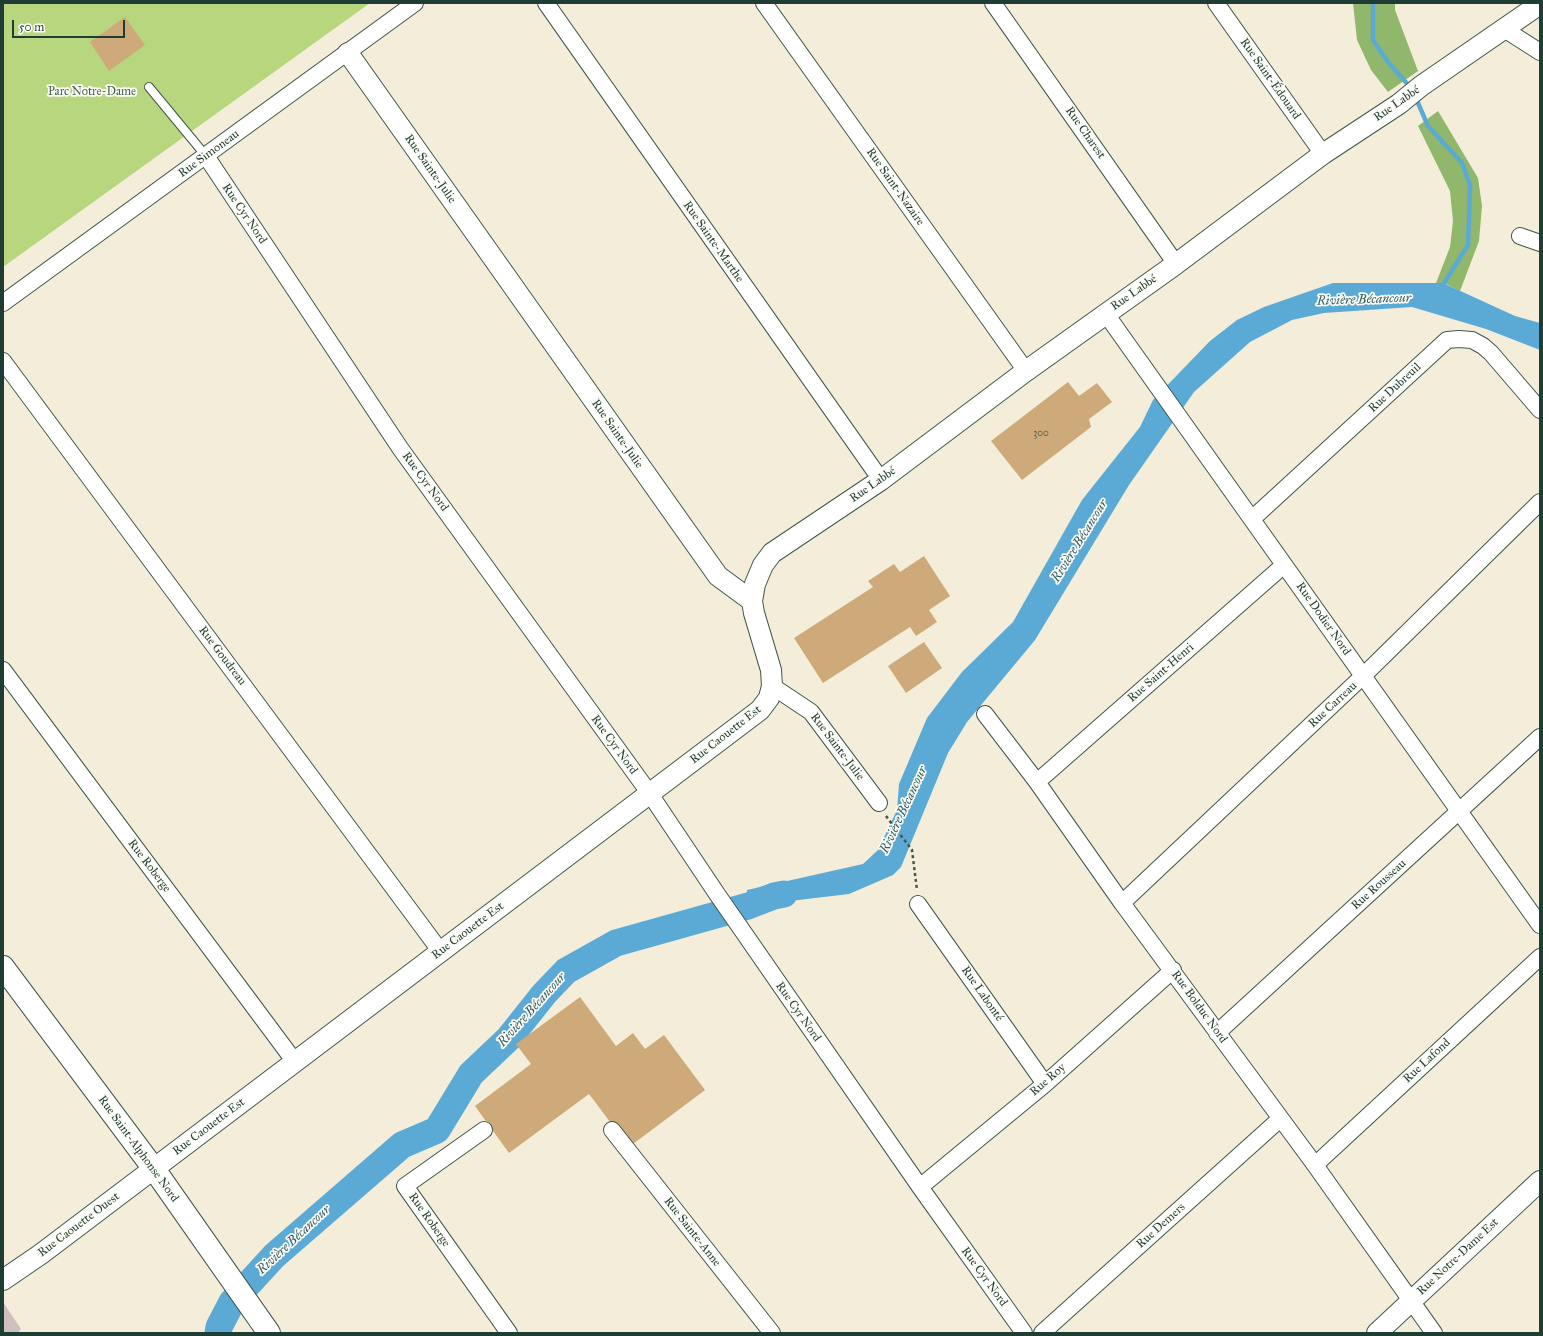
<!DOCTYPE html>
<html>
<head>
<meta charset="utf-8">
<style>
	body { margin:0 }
	#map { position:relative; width:1543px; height:1336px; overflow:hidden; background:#f4edd9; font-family:"IM FELL Great Primer",serif }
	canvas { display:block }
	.frame { position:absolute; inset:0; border:4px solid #1f3d34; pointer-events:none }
	.scale { position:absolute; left:12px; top:20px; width:113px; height:18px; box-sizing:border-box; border:2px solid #1f3d34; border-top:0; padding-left:5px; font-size:12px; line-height:14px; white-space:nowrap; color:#1f3d34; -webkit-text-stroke:3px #fdfcf7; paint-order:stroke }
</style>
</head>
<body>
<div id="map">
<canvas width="1543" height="1336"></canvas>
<div class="frame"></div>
<div class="scale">50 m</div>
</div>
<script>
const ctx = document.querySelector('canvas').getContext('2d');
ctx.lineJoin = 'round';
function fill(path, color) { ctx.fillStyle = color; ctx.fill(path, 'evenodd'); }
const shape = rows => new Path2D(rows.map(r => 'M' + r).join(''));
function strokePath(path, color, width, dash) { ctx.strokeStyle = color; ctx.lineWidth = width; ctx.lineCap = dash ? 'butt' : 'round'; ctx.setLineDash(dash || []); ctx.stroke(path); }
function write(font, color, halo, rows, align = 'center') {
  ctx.font = font + ' "IM FELL Great Primer",serif'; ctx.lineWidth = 3.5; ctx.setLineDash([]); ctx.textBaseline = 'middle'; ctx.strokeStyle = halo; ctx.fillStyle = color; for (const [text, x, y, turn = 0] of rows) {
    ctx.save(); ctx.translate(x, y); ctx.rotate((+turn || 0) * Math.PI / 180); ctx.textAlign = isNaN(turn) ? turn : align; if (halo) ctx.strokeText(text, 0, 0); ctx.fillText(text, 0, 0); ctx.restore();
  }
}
fill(shape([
	[3,1302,21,1329,18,1333,3,1333]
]), '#d1bfbf');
fill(shape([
	[3,3,370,3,3,267]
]), '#b7d67d');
fill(shape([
	[1353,3,1395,3,1395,10,1418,71,1388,92,1371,70,1357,40],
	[1438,111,1478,178,1482,206,1479,241,1460,291,1444,283,1436,283,1450,247,1453,221,1450,191,1418,126]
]), '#91b76c');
fill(shape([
	[1333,283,1443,283,1515,316,1540,323,1540,350,1486,329,1412,307,1324,313,1292,320,1250,342,1194,392,1129,485,1035,640,967,722,948,753,901,867,893,875,849,894,748,906,747,890,863,864,878,850,897,810,899,784,927,718,962,672,1013,622,1082,500,1140,427,1153,400,1210,341,1237,320,1264,307]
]), '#5baad5');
strokePath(shape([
	[1373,3,1373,40,1388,62,1411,88],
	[1415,96,1428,126,1462,163,1470,185,1468,245,1444,283,1444,288]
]), '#5baad5', 4.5);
strokePath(shape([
	[218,1333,219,1327,232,1302,274,1256,402,1145,437,1130,471,1074,509,1038,544,994,566,971,616,943,748,906,774,896,784,894]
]), '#5baad5', 27);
fill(shape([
	[125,17,145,45,109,71,90,42],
	[1068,382,1079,396,1097,383,1112,402,1089,419,1091,427,1022,480,991,441],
	[924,556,950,596,929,610,937,622,916,636,910,627,823,683,794,638,873,587,868,581,894,564,900,572],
	[924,642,942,668,906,693,888,666],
	[580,997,616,1046,633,1033,645,1049,664,1035,705,1090,629,1147,589,1094,509,1153,475,1106,531,1064,516,1044]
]), '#ceaa7a');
const service = shape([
	[149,87,206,156]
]);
const minor = shape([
	[546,3,881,480],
	[764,3,1026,371],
	[993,3,1176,264],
	[1216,3,1323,154],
	[1504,29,1540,52],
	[206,156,400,448,650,794,717,894,920,1187,1024,1333],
	[1520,236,1540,243],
	[3,303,415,3],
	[1106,314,1540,925],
	[3,361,441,952],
	[1252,519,1447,340,1459,339,1472,340,1483,346,1491,353,1540,410],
	[3,670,295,1062],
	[772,686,811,712,879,803],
	[985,714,1037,782,1122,903,1315,1165,1434,1333],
	[1037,782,1284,565],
	[1122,903,1363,676,1540,502],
	[918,904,1045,1084],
	[1217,1033,1540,737],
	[484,1130,405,1186,509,1333],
	[612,1130,772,1333],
	[1315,1165,1540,957],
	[920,1187,1045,1084,1173,970],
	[1042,1333,1280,1119]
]);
const tertiary = shape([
	[752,601,755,584,763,565,772,553,881,480,1026,371,1176,264,1323,154,1399,104,1421,86,1540,4],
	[3,1280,41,1254,760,710,769,698,772,686,771,670,754,613,752,601,718,576,348,53],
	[1377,1333,1540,1181]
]);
const secondary = shape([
	[3,967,154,1169,269,1333]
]);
strokePath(service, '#3f574d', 10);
strokePath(minor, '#3f574d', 18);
strokePath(tertiary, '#3f574d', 22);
strokePath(secondary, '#3f574d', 24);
strokePath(shape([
	[886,816,912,850,917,890]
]), '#3f574d', 2.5, [3, 3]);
strokePath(service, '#fff', 8);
strokePath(minor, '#fff', 16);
strokePath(tertiary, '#fff', 20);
strokePath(secondary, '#fff', 22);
write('10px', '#4b5846', null, [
	["300",1041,434]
]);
write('12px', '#1f3d34', '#fdfcf7', [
	["Rue Saint-Édouard",1270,79,55],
	["Rue Labbé",1397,104,-35],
	["Rue Charest",1085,133,55],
	["Rue Simoneau",209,154,-36],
	["Rue Sainte-Julie",430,169,55],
	["Rue Saint-Nazaire",895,187,55],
	["Rue Cyr Nord",244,214,56],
	["Rue Sainte-Marthe",713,242,55],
	["Rue Labbé",1134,293,-35],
	["Rue Dubreuil",1395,388,-43],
	["Rue Sainte-Julie",617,434,55],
	["Rue Cyr Nord",425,482,54],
	["Rue Labbé",873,485,-35],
	["Rue Dodier Nord",1323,619,55],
	["Rue Goudreau",222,656,53],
	["Rue Saint-Henri",1161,673,-41],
	["Rue Carreau",1333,705,-43],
	["Rue Caouette Est",726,735,-38],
	["Rue Cyr Nord",614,745,54],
	["Rue Sainte-Julie",837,747,53],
	["Rue Roberge",149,866,53],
	["Rue Rousseau",1379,885,-42],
	["Rue Caouette Est",468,931,-37],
	["Rue Labonté",982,994,55],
	["Rue Bolduc Nord",1199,1007,54],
	["Rue Cyr Nord",798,1012,55],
	["Rue Lafond",1427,1061,-43],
	["Rue Roy",1048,1080,-41],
	["Rue Caouette Est",209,1127,-37],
	["Rue Saint-Alphonse Nord",138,1149,54],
	["Rue Roberge",429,1220,55],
	["Rue Caouette Ouest",79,1225,-37],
	["Rue Demers",1161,1226,-42],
	["Rue Sainte-Anne",692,1232,52],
	["Rue Notre-Dame Est",1458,1257,-43],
	["Rue Cyr Nord",984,1277,54]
]);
write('12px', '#456346', '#fdfcf7', [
	["Parc Notre-Dame",92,92]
]);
write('italic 13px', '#315e64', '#fdfcf7', [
	["Rivière Bécancour",1364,300,-2],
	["Rivière Bécancour",1080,541,-58],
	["Rivière Bécancour",904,810,-65],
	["Rivière Bécancour",532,1010,-48],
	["Rivière Bécancour",294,1240,-43]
]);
</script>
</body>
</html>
